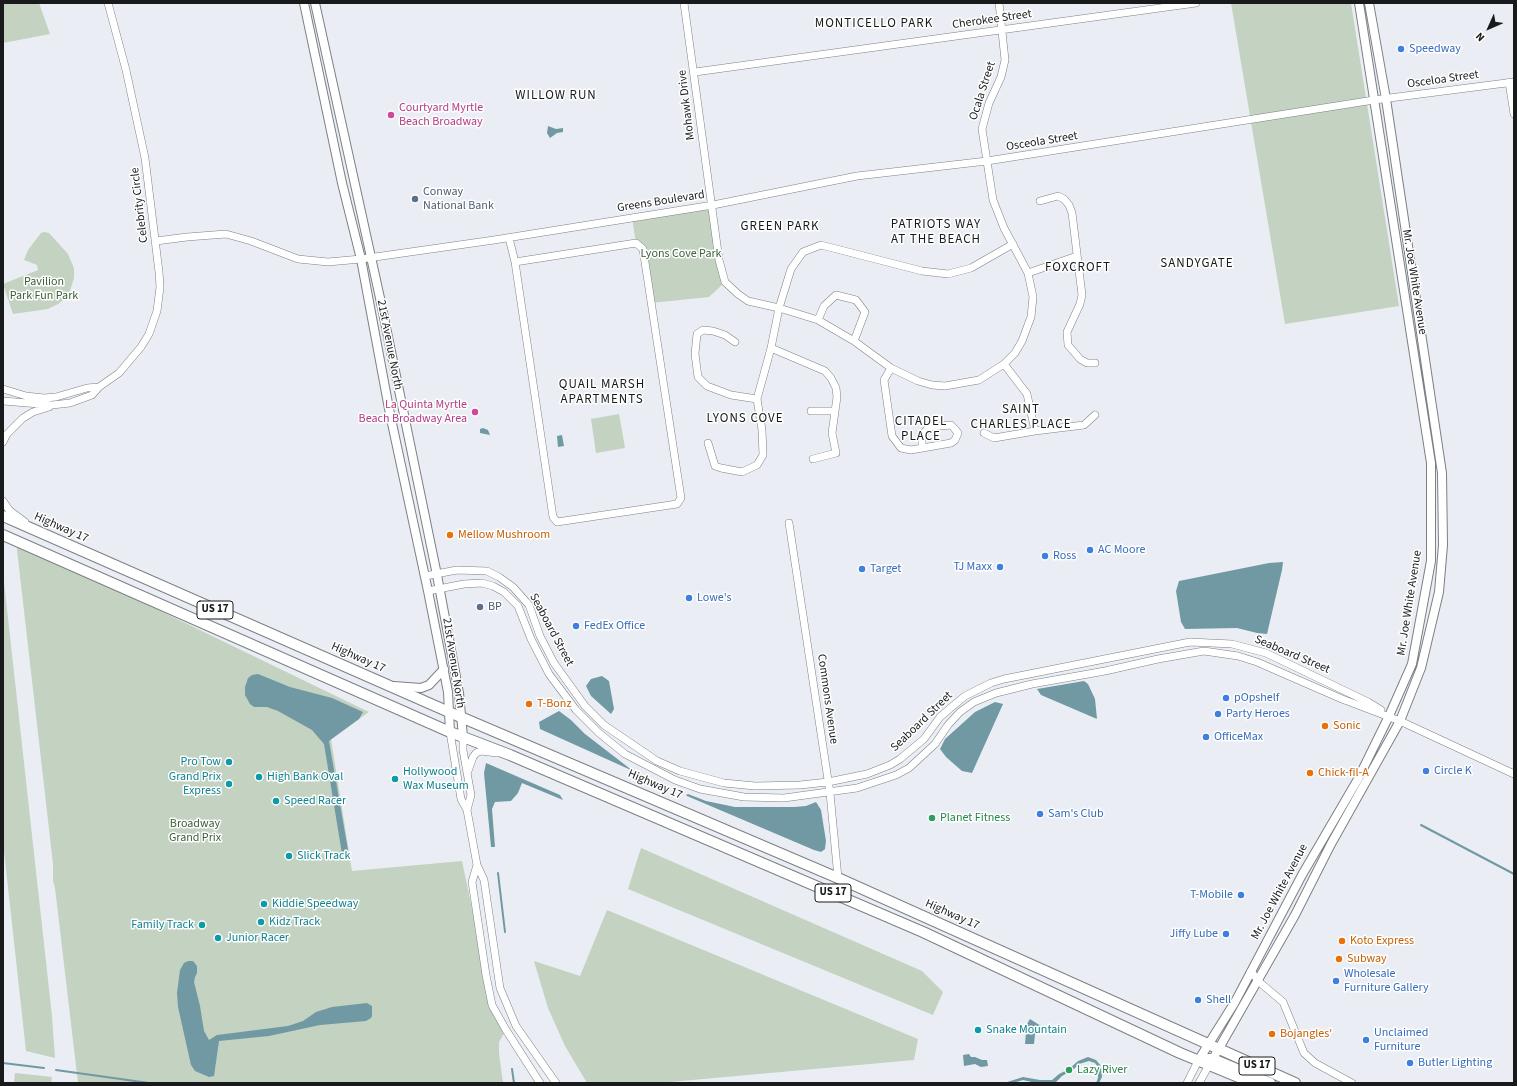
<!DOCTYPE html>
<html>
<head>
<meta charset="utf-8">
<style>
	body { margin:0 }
	#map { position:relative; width:1517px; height:1086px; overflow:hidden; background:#eaeef4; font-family:"Source Sans 3",sans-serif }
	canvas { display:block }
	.frame { position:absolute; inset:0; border:4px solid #181a1c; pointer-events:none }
	.north { position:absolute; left:1469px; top:8px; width:40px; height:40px; -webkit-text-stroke:3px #fff; paint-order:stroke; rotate:225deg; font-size:11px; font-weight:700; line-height:16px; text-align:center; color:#181a1c }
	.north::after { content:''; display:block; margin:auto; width:14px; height:18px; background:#181a1c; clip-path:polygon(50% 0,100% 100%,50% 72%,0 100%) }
</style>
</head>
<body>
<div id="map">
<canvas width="1517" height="1086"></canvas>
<div class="frame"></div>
<div class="north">N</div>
</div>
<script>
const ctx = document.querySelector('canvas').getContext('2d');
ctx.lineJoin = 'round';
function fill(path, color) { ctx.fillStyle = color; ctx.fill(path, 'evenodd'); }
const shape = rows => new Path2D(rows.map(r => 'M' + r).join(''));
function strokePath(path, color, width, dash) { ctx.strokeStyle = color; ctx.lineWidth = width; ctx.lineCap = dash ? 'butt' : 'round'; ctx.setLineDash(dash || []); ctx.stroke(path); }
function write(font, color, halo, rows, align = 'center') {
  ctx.font = font + ' "Source Sans 3",sans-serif'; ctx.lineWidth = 3; ctx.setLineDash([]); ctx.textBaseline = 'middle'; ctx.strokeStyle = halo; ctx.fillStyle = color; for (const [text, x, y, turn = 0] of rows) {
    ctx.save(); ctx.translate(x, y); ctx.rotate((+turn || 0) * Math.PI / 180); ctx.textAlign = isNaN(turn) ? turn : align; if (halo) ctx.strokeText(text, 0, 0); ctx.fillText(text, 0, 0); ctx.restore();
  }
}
fill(shape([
	[3,3,39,3,50,34,3,43],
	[1231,3,1351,3,1399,306,1285,324],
	[713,205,725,282,709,297,651,303,643,249,636,243,632,218],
	[44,232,49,233,68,254,70,259,74,268,74,278,70,291,66,298,58,304,48,309,13,314,3,284,38,270,37,265,24,260,28,250,41,233],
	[619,414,625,448,596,453,591,419],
	[16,541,369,712,331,739,352,871,462,861,492,1005,506,1030,499,1042,499,1053,503,1083,78,1083,55,888,53,881,53,864],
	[3,582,4,582,52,1016,55,1058,26,1051,3,842],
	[641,848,922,971,943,992,933,1015,628,889],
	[607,910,918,1039,914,1060,659,1083,587,1083,565,1046,548,1008,534,961,580,976],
	[15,1073,52,1077,51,1083,14,1083]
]), '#c3d2c1');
fill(shape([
	[548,126,556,129,563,128,563,132,557,133,550,138,547,133],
	[483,428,488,430,490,435,480,433,480,429],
	[562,435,564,446,558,447,557,436],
	[1283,562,1282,570,1267,634,1257,633,1237,628,1185,629,1181,622,1176,591,1179,581,1269,563],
	[258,674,290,687,332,698,363,712,359,719,329,741,348,850,345,855,342,854,324,744,312,730,278,711,267,707,254,707,250,704,245,695,245,687,248,678,252,675],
	[602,676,609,681,614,709,611,714,591,696,586,686,591,679],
	[1084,681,1088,684,1095,699,1097,719,1041,695,1037,689],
	[995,702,1003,704,972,773,962,771,946,757,940,749,945,739,975,712],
	[559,711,571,720,585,734,633,771,540,729,539,722],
	[486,763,560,795,563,800,522,783,518,793,511,801,495,802,492,809,495,847,491,847,484,773],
	[688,794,706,801,735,807,794,807,806,806,816,802,821,810,826,841,825,849,821,852,814,850,687,796,686,795],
	[188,961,193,961,197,966,197,973,195,977,194,982,200,1006,204,1031,209,1040,217,1035,288,1026,303,1021,316,1012,332,1007,367,1003,372,1006,372,1016,371,1018,366,1021,320,1025,269,1036,219,1041,214,1076,209,1077,195,1071,191,1065,178,1007,177,993,180,970,184,963],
	[1030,1019,1041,1026,1038,1029,1039,1030,1038,1032,1037,1031,1035,1034,1034,1044,1025,1044,1026,1032,1028,1031,1024,1029],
	[969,1054,971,1057,975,1057,982,1060,987,1060,988,1066,981,1067,975,1064,964,1066,963,1055],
	[1088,1057,1096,1060,1101,1066,1102,1077,1099,1083,1096,1083,1098,1078,1098,1067,1095,1063,1089,1061,1079,1064,1074,1069,1062,1076,1055,1083,1036,1083,1023,1080,1013,1083,1004,1083,1023,1077,1040,1080,1052,1080,1059,1074,1069,1069,1078,1061]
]), '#7099a3');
strokePath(shape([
	[1421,825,1514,874],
	[498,873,505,932],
	[3,1063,44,1068],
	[512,1069,514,1083],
	[56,1070,149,1083]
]), '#7099a3', 2);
const minor = shape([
	[684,3,719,260,725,282,738,294,748,301,779,308,818,320,854,341,891,368,918,381,932,385,945,386,979,380,1004,364,1015,353,1022,341,1031,317,1033,297,1028,273,1004,228,993,200,982,129,989,103,1001,77,1005,60,999,3],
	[695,72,1196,3],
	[1509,82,1514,114],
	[1040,201,1058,196,1064,199,1069,205,1072,213,1082,295,1080,304,1067,332,1068,345,1080,359,1087,363,1095,363],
	[509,238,515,262,553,517,557,522,677,504,681,498,643,249,636,243,515,262],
	[156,241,187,237,226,234,251,241,298,259,328,262,361,259,494,240,713,205,857,176,987,161,1374,100,1514,82],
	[1028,273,1077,256],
	[818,320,824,306,836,295,856,300,865,312,854,341],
	[735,342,725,335,713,331,703,330,697,334,695,354,698,377,707,386,731,395,757,399],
	[771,348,825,371,831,378,836,388,837,397,832,433,836,453,813,459],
	[1004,364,1027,394,1035,431],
	[891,368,884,380,892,436,901,448,911,450,951,443,955,440,958,433,954,428,951,425,929,427,922,435,922,448],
	[3,389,26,396,44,398,56,397,87,388,99,387],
	[3,401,52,405,70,403,92,395,99,387,119,373,141,347,149,334,157,311,160,287,159,272,145,158,126,70,108,3],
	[811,411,835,411],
	[984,433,994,438,1035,431,1084,425,1095,415],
	[3,442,7,434,23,418,33,412,49,407],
	[708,443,715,466,721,468,742,472,757,465,763,455,762,430,757,399,771,348,779,308,791,269,803,252,821,245,922,271,948,274,971,268,1013,244],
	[3,501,9,510,25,522],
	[789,523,830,793,838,878],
	[425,576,457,570,487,571,499,577,513,587,529,605,540,636,554,663,585,706,604,725,657,761,680,771,724,783,755,786,800,785,828,782,867,774,890,765,900,759,924,739,940,717,954,705,965,696,991,683,1004,679,1190,642,1232,644,1266,653,1368,702,1381,710],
	[428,591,464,584,482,583,493,586,504,592,518,606,531,639,549,674,576,710,599,733,625,754,675,780,700,789,744,797,784,798,857,788,896,775,909,768,935,744,948,725,960,712,974,702,996,693,1032,684,1105,671,1158,659,1204,651,1238,656,1257,662,1342,699,1400,721,1514,774],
	[450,732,461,799,467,810,477,865,484,880,500,988,516,1026,556,1083],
	[463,737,463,750,471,795,467,810],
	[468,771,473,757,476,753,481,751,497,753],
	[477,865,472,882,486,975,492,1005,506,1030,540,1083],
	[1251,971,1258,981,1283,1002,1304,1053,1315,1063,1352,1083],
	[1187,1083,1198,1061],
	[1199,1083,1209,1065]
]);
const major = shape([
	[304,3,342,183,361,259,390,414,428,591,448,692,450,732],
	[315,3,380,298,437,575,459,693,463,737],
	[394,686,421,688,429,685,444,669],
	[1198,1061,1235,1002,1302,875,1358,779,1389,716,1412,664,1431,561,1431,463,1359,3],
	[1210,1064,1295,915,1331,844,1400,721,1421,668,1439,592,1443,545,1442,473,1386,99,1369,3]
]);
const highway = shape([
	[3,516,449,712,838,878,1295,1083],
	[3,535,450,732,510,755,923,932,1180,1053,1253,1083],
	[1200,1060,1204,1059,1213,1059,1270,1083]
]);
strokePath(minor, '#7c8085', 8);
strokePath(major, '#7c8085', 10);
strokePath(highway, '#7c8085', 12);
strokePath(minor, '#fff', 7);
strokePath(major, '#fff', 8);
strokePath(highway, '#fff', 10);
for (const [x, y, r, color] of [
	[1401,49,4,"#3f7fe0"],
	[391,115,4,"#d1479c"],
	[415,199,4,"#5c6f8a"],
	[475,412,4,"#d1479c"],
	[450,535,4,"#e8710a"],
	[1090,550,4,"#3f7fe0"],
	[1045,556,4,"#3f7fe0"],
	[1000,567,4,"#3f7fe0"],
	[862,569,4,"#3f7fe0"],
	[689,598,4,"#3f7fe0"],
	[480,607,4,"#5c6f8a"],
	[576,626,4,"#3f7fe0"],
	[1226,698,4,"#3f7fe0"],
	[529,704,4,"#e8710a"],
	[1218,714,4,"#3f7fe0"],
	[1325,726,4,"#e8710a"],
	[1206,737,4,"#3f7fe0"],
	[229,762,4,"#0f9aa8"],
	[1426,771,4,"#3f7fe0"],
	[1310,773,4,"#e8710a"],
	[259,777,4,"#0f9aa8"],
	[395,779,4,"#0f9aa8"],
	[229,784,4,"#0f9aa8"],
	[276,801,4,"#0f9aa8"],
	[1040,814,4,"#3f7fe0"],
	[932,818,4,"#2e9e5b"],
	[289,856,4,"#0f9aa8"],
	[1241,895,4,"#3f7fe0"],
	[264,904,4,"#0f9aa8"],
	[261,922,4,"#0f9aa8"],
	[202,925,4,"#0f9aa8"],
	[1226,934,4,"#3f7fe0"],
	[218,938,4,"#0f9aa8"],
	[1342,941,4,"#e8710a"],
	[1339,959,4,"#e8710a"],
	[1336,981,4,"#3f7fe0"],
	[1198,1000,4,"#3f7fe0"],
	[978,1030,4,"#0f9aa8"],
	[1272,1034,4,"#e8710a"],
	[1366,1040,4,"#3f7fe0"],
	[1410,1063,4,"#3f7fe0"],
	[1069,1070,4,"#2e9e5b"]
]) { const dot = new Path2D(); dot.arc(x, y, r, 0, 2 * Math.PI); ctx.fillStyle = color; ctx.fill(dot); strokePath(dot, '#fff', 1.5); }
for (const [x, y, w] of [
	[215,610,36],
	[833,893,36],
	[1257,1066,36]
]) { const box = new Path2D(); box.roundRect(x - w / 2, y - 9, w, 18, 3); ctx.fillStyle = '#fff'; ctx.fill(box); strokePath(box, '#181a1c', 1); }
write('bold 11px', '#181a1c', null, [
	["US 17",215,610],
	["US 17",833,893],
	["US 17",1257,1066]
]);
write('12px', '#181a1c', '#fff', [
	["Cherokee Street",992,20,-8],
	["Osceloa Street",1443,80,-8],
	["Ocala Street",983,91,-72],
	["Mohawk Drive",687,105,-97],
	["Osceola Street",1042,142,-9],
	["Greens Boulevard",661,202,-9],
	["Celebrity Circle",140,205,-97],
	["Mr. Joe White Avenue",1414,282,81],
	["21st Avenue North",389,345,79],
	["Highway 17",61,528,24],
	["Mr. Joe White Avenue",1410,603,-81],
	["Seaboard Street",551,630,62],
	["Seaboard Street",1292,655,23],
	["Highway 17",358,658,24],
	["21st Avenue North",453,663,81],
	["Commons Avenue",827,699,82],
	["Seaboard Street",922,722,-44],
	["Highway 17",655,785,23],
	["Mr. Joe White Avenue",1280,892,-62],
	["Highway 17",952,915,24]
]);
write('12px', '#366cbe', '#fff', [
	["Speedway",1409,49],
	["AC Moore",1098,550],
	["Ross",1053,556],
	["TJ Maxx",992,567,"right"],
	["Target",870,569],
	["Lowe's",697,598],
	["FedEx Office",584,626],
	["pOpshelf",1234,698],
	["Party Heroes",1226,714],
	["OfficeMax",1214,737],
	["Circle K",1434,771],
	["Sam's Club",1048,814],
	["T-Mobile",1233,895,"right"],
	["Jiffy Lube",1218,934,"right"],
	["Wholesale",1344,974],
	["Furniture Gallery",1344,988],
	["Shell",1206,1000],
	["Unclaimed",1374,1033],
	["Furniture",1374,1047],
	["Butler Lighting",1418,1063]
], 'left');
write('12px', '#b23c85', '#fff', [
	["Courtyard Myrtle",399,108],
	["Beach Broadway",399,122],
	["La Quinta Myrtle",467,405,"right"],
	["Beach Broadway Area",467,419,"right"]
], 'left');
write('12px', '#4e5e75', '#fff', [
	["Conway",423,192],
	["National Bank",423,206],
	["BP",488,607]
], 'left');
write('12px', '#3c6038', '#fff', [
	["Lyons Cove Park",681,254],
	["Pavilion",44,282],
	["Park Fun Park",44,296],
	["Broadway",195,824],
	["Grand Prix",195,838]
]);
write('12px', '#c56008', '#fff', [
	["Mellow Mushroom",458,535],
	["T-Bonz",537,704],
	["Sonic",1333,726],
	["Chick-fil-A",1318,773],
	["Koto Express",1350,941],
	["Subway",1347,959],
	["Bojangles'",1280,1034]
], 'left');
write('12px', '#0d838f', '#fff', [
	["Pro Tow",221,762,"right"],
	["Hollywood",403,772],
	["Wax Museum",403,786],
	["Grand Prix",221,777,"right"],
	["Express",221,791,"right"],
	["High Bank Oval",267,777],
	["Speed Racer",284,801],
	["Slick Track",297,856],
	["Kiddie Speedway",272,904],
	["Kidz Track",269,922],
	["Family Track",194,925,"right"],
	["Junior Racer",226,938],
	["Snake Mountain",986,1030]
], 'left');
write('12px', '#27864d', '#fff', [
	["Planet Fitness",940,818],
	["Lazy River",1077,1070]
], 'left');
ctx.letterSpacing = '1px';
write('13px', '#181a1c', '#fff', [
	["MONTICELLO PARK",874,24],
	["WILLOW RUN",556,96],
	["PATRIOTS WAY",936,225],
	["AT THE BEACH",936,240],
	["GREEN PARK",780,227],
	["SANDYGATE",1197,264],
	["FOXCROFT",1078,268],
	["QUAIL MARSH",602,385],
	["APARTMENTS",602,400],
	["SAINT",1021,410],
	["CHARLES PLACE",1021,425],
	["LYONS COVE",745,419],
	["CITADEL",921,422],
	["PLACE",921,437]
]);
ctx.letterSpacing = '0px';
</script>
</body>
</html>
